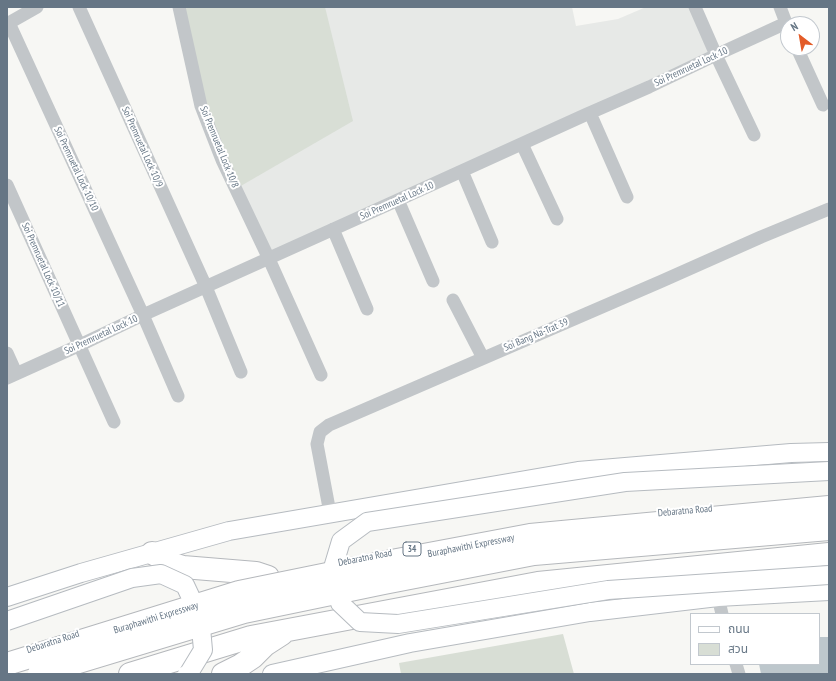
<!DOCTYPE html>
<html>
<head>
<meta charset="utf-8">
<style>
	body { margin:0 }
	#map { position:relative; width:836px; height:681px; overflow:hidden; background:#f7f7f4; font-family:"PT Sans Narrow","Noto Sans Thai",sans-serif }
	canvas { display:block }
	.frame { position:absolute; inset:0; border:8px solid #667685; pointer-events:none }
	.legend { position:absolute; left:690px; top:613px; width:130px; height:52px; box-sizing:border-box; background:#fff; border:1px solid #c2c8ce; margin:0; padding:5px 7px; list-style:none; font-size:12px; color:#667685 }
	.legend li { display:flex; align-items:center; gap:8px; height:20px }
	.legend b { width:20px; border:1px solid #c2c8ce }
	.north { position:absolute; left:780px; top:16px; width:40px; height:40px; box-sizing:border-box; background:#fff; border:1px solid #c2c8ce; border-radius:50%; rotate:329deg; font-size:11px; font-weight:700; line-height:16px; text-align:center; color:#667685 }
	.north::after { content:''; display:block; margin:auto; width:14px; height:18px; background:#e35c28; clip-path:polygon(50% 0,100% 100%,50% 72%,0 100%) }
</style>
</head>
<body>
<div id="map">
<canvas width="836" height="681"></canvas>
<div class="frame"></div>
<ul class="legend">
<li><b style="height:5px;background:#fff"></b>ถนน</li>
<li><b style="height:11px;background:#d8ded5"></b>สวน</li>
</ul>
<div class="north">N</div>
</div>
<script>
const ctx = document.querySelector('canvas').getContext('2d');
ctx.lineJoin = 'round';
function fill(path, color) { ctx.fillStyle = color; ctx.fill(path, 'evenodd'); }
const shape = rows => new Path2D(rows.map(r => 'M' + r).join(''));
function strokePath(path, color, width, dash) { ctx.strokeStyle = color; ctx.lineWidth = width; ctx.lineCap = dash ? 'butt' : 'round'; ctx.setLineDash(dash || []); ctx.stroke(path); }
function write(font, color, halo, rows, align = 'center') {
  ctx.font = font + ' "PT Sans Narrow",sans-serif'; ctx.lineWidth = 4; ctx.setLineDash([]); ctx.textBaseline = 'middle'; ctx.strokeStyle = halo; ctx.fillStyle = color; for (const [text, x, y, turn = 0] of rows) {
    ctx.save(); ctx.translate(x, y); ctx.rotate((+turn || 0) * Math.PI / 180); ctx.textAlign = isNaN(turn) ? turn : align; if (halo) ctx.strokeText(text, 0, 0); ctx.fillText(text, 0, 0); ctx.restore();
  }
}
fill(shape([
	[180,7,572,7,576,26,618,19,646,7,693,7,716,55,642,83,267,255,237,183]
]), '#e7e9e7');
fill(shape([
	[184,7,325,7,353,121,239,187,213,137],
	[563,634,574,674,401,674,399,663]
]), '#d8ded5');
fill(shape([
	[819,637,829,637,829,674,761,674,759,664,819,664]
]), '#bdc7cc');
const secondary = shape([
	[7,597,81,573,229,531,578,471,791,453,829,452],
	[272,674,410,643,590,612,718,597,829,591]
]);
const trunk = shape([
	[152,553,170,563,183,567,256,573,268,577],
	[130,674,251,637,538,583,829,554],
	[223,674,241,665,253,657,265,645,282,634]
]);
strokePath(secondary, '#b6bbc0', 20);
strokePath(trunk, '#b5b8bc', 24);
strokePath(shape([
	[79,7,206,287,241,372],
	[179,7,201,106,213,137,222,160,269,259,321,375],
	[695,7,716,55,754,135],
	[780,7,788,28],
	[9,23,143,315,178,396],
	[7,24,37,7],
	[797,48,823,105],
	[590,113,627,197],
	[522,144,557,219],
	[462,171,492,242],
	[7,185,114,422],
	[398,200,433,281],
	[333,229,367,309],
	[453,300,483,358],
	[7,353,16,373],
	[7,378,80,345,143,315,398,200,585,115,649,87,716,55,786,23],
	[330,513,317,444,320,432,329,425,662,281,761,237,829,209],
	[718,597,722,614],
	[736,664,739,674]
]), '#c2c6c9', 13);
strokePath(secondary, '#fff', 18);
strokePath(trunk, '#fff', 22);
const secondaryBridge = shape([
	[829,471,625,482,367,522,341,541,332,571,340,603,360,622,398,624,608,590,829,575],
	[7,621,132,578,161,574,185,585,200,617,203,650,189,673,187,674]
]);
const motorwayBridge = shape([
	[7,664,239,592,381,563,530,535,829,507],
	[39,674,244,612,384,583,534,554,829,529]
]);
strokePath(secondaryBridge, '#b6bbc0', 20, []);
strokePath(motorwayBridge, '#b5b8bc', 24, []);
strokePath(secondaryBridge, '#fff', 18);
strokePath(motorwayBridge, '#fff', 22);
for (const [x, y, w] of [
	[412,549,18]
]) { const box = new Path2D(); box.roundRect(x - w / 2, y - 7, w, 14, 3); ctx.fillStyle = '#fff'; ctx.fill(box); strokePath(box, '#667685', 1); }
write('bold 9px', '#667685', null, [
	["34",412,549]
]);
write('10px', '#667685', '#fff', [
	["Soi Premruetal Lock 10",691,67,-25],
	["Soi Premruetal Lock 10/9",142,147,66],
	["Soi Premruetal Lock 10/8",219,147,68],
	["Soi Premruetal Lock 10/10",76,169,65],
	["Soi Premruetal Lock 10",397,201,-24],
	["Soi Premruetal Lock 10/11",43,265,66],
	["Soi Premruetal Lock 10",101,335,-25],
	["Soi Bang Na-Trat 39",536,335,-23],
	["Debaratna Road",685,511,-5],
	["Buraphawithi Expressway",471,546,-11],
	["Debaratna Road",365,558,-11],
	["Buraphawithi Expressway",156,618,-17],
	["Debaratna Road",53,642,-18]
]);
</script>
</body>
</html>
